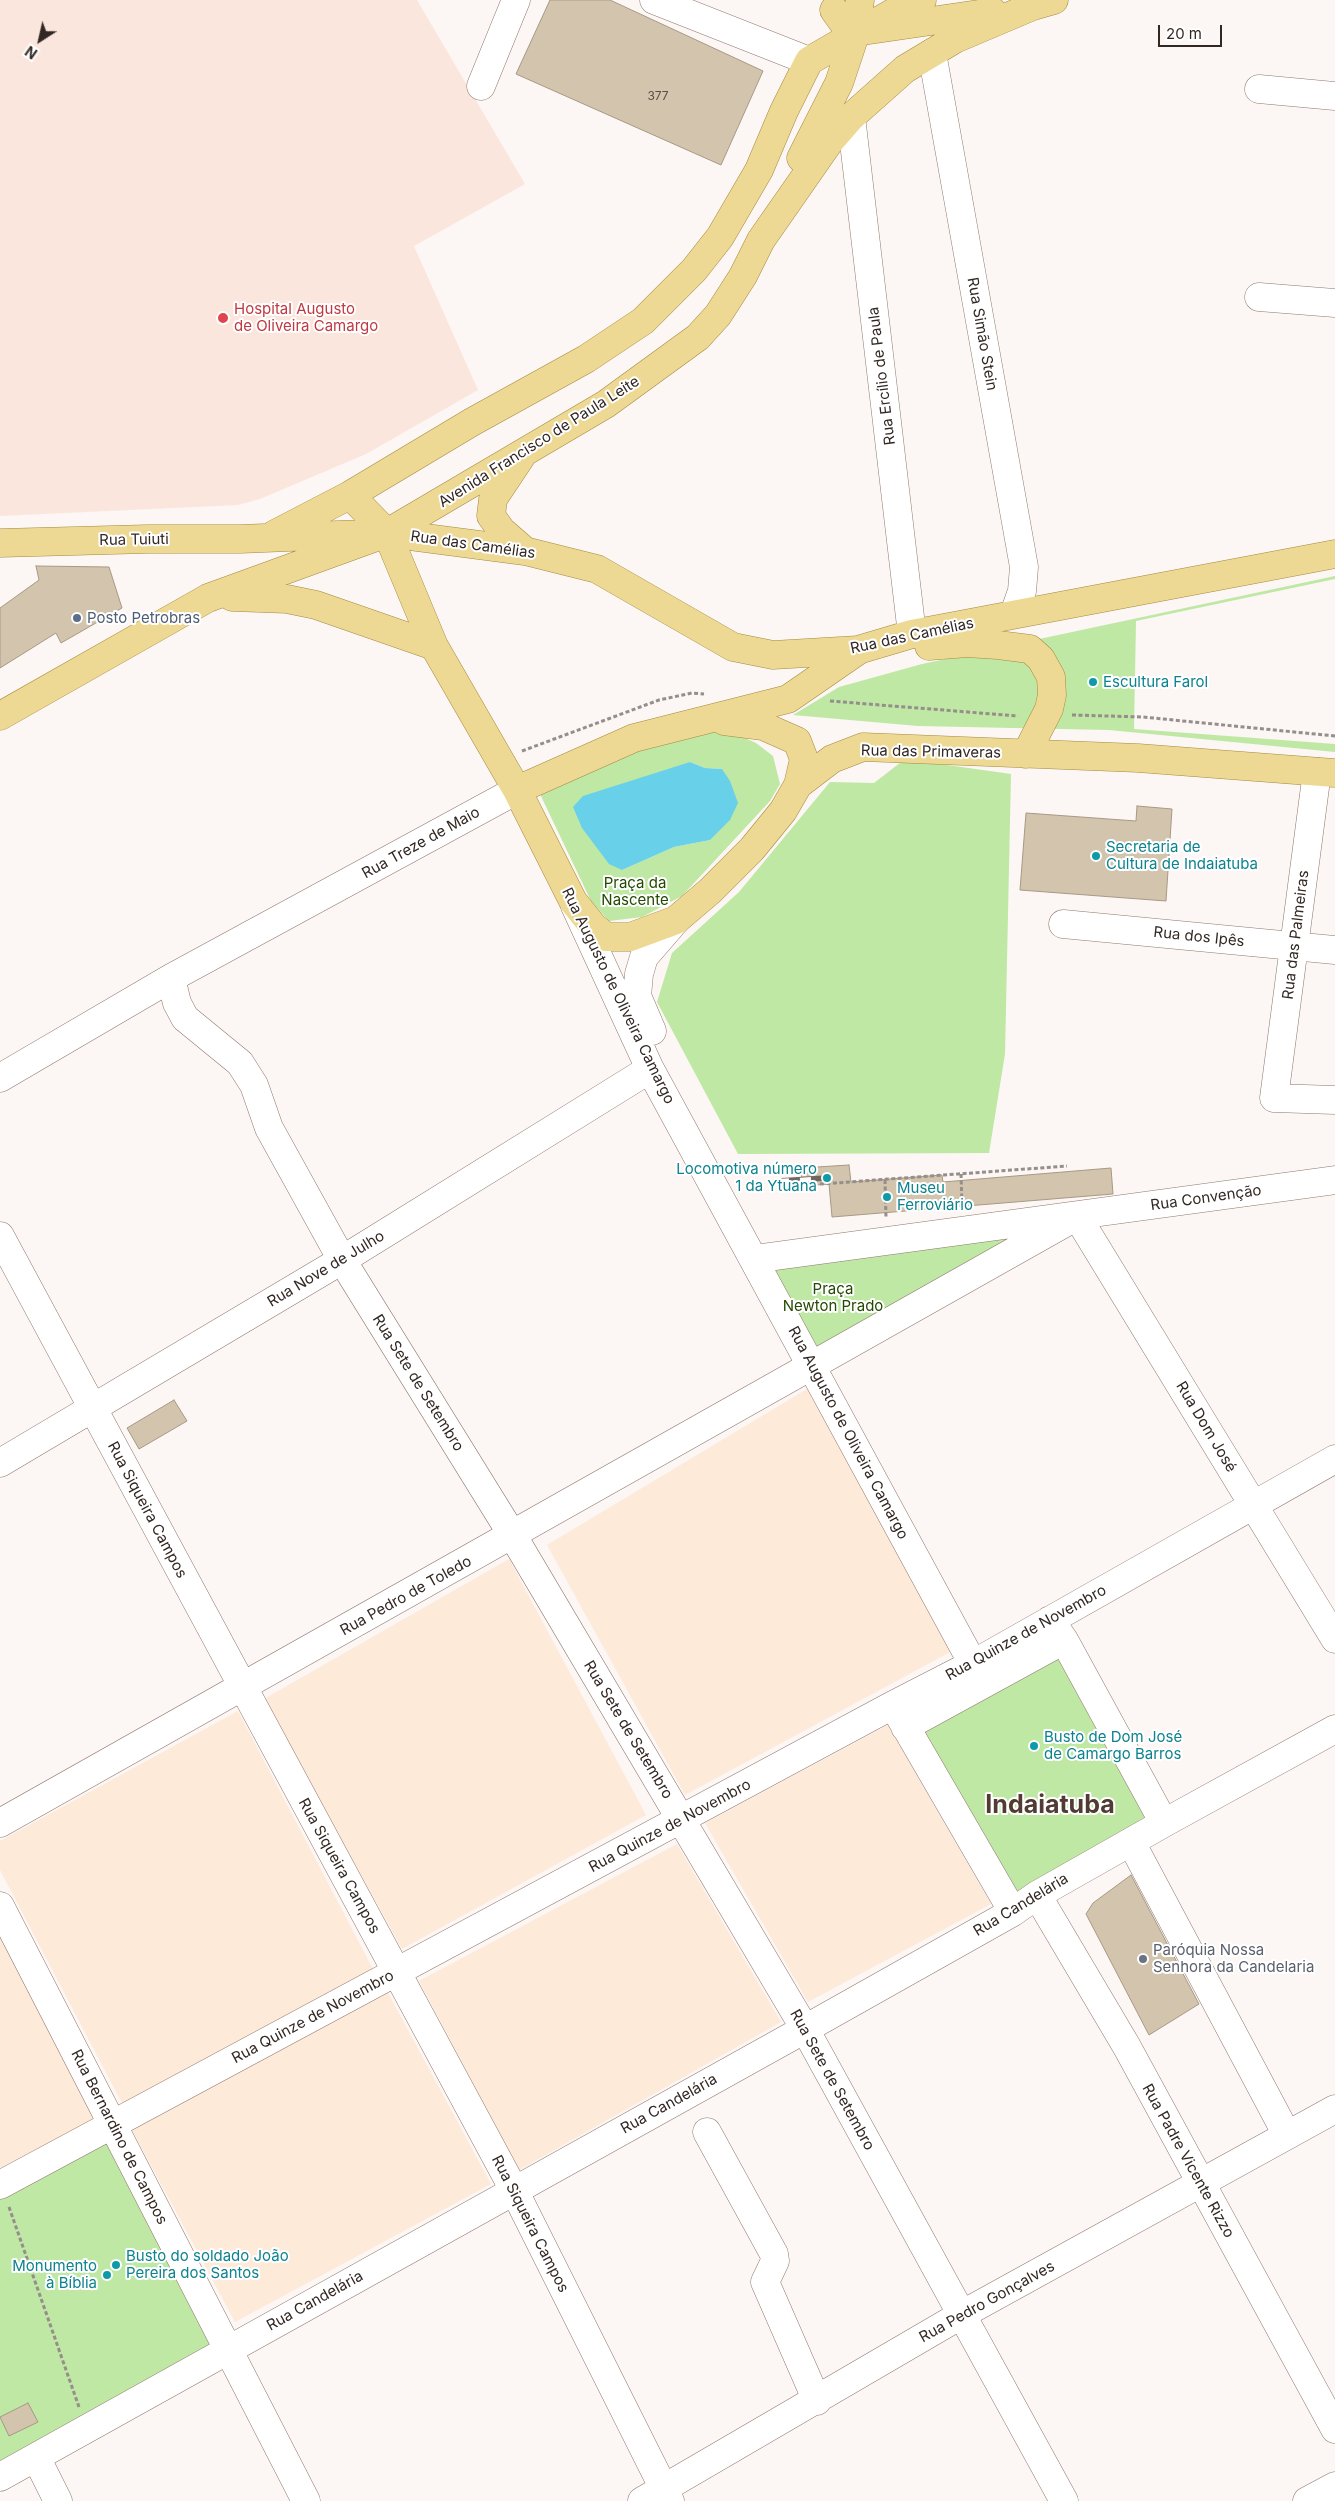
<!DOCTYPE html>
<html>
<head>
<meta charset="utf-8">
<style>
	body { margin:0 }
	#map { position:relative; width:1335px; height:2501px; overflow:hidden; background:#fcf6f4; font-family:Inter,sans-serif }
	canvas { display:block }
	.north { position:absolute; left:15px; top:15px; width:50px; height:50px; -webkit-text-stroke:4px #fff; paint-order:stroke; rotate:215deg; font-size:14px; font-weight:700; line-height:20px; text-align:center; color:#322823 }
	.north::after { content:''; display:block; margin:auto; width:18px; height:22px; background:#322823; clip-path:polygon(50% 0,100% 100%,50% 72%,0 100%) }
	.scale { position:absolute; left:1158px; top:25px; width:64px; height:22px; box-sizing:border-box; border:2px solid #322823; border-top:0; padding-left:6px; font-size:15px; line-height:18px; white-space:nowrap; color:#322823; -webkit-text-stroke:4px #fff; paint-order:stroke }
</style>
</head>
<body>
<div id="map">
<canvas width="1335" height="2501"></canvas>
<div class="north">N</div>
<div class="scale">20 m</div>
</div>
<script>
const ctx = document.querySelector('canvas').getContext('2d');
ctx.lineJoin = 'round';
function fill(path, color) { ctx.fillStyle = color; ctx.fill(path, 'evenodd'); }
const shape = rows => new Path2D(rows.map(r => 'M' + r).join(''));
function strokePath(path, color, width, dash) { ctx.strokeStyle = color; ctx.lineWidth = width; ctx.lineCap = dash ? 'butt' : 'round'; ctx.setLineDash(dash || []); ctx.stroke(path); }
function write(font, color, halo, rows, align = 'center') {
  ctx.font = font + ' Inter,sans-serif'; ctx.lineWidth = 4; ctx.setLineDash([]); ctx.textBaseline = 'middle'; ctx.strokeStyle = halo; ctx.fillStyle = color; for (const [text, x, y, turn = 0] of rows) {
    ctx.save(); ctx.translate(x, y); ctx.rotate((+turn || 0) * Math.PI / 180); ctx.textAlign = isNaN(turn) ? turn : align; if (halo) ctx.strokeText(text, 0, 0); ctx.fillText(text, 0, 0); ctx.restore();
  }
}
fill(shape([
	[807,1389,952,1651,685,1795,547,1545],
	[509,1559,646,1815,402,1949,264,1699],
	[238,1711,375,1973,124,2107,0,1870,0,1841],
	[888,1725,991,1904,808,2002,705,1823],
	[677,1844,781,2022,519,2170,419,1981],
	[0,1936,94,2119,0,2168],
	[387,1991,491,2184,235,2322,131,2128]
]), '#fdead9');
fill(shape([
	[0,0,417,0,525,184,414,246,478,390,366,454,260,499,238,505,0,516]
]), '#fbe6dd');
fill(shape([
	[1335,576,1335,579,1136,621,1134,729,1335,744,1335,752,1109,730,918,726,793,715,839,687,922,664],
	[705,720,756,743,773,756,780,784,770,801,682,896,642,917,609,921,591,901,540,794],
	[690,762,705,768,722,769,710,840,674,847,622,870],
	[905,759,1011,774,1005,1054,989,1153,738,1154,657,1002,672,953,739,892,830,782,874,783],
	[1077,1216,812,1366,754,1259],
	[1064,1640,1164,1823,1013,1912,905,1727],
	[113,2125,228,2349,0,2477,0,2185]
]), '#bee8a4');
fill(shape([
	[690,762,705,768,722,769,730,781,738,803,730,820,710,840,674,847,622,870,609,864,582,828,573,807,583,796]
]), '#69d0ea');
const building = shape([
	[550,0,610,0,763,71,721,165,516,74,550,0],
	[36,566,109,567,122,608,61,643,56,633,0,668,0,608,39,580,36,566],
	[1137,806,1172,809,1166,901,1020,890,1026,813,1136,821,1137,806],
	[849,1165,851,1182,942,1175,943,1182,1111,1168,1113,1194,832,1217,829,1184,802,1186,801,1168,849,1165],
	[174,1400,187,1421,139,1449,127,1428,174,1400],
	[1131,1875,1199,2004,1149,2035,1086,1914,1093,1903,1131,1875],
	[28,2403,38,2422,9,2436,0,2417,28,2403]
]);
fill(building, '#d2c4ad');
strokePath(building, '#a79984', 1);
const minor = shape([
	[654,0,809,61],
	[932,53,1024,567,1022,591,1014,614],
	[481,86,516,0],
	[1259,89,1335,96],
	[851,117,912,634],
	[1259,297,1335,303],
	[1317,772,1274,1098,1335,1100],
	[575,906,650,1069,973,1664],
	[1063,924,1335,950],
	[171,978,177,1003,185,1018,240,1063,254,1085,269,1128,342,1260,513,1536,805,2029,1064,2501],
	[652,1031,637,996,639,974,644,957,676,920],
	[0,1078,171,978,517,790],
	[1077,1216,1335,1639],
	[0,1236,514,2190,670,2501],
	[754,1259,1335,1180],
	[0,1463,342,1260,650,1069],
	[1050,1620,1064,1640,1164,1823],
	[893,1705,1013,1912],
	[905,1727,1064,1640],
	[0,1823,1077,1216],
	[1131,1842,1287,2135],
	[1037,1895,1127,2047,1335,2429],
	[0,1906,306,2501],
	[707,2132,774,2254,775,2261,765,2282,817,2401],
	[0,2185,893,1705,973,1664,1335,1459],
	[36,2457,58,2501],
	[0,2477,805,2029,1013,1912,1037,1895,1164,1823,1335,1729],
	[642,2501,961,2315,1335,2109],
	[1307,2501,1335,2486]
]);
const major = shape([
	[834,10,844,24,856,32,993,12],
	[801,158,839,83,856,32,860,0],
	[521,457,493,499,491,516,502,531,525,551],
	[350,495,387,533,434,646,517,790,573,901,593,926,606,937,630,937,676,920,710,891,752,849,783,811,798,785,832,759,863,747,1138,758,1335,773],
	[275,534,350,495,472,422,586,359,643,321,694,270,720,237,759,170,784,111,809,61,894,12,922,0],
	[0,543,148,539,240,539,387,533,525,551,597,569,733,647,773,655,858,650,912,634,1335,554],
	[232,597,287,599,316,605,434,646],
	[929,646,967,643,998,645,1030,649,1041,659,1051,677,1052,695,1049,709,1026,754],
	[0,716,208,598,387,533,606,404,698,337,718,315,743,276,761,240,830,141,851,117,905,69,955,39,1033,6,1054,0],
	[724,721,763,726,797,741,804,759,798,785],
	[517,790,634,738,788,699,859,650]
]);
strokePath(minor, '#90786d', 29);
strokePath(major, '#a48a3e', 29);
strokePath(shape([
	[830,701,1018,716],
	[1072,715,1143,717,1335,736],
	[522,751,659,700,692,693,704,694],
	[961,1174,962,1206],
	[885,1180,886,1218],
	[794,1186,1067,1166],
	[9,2207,79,2407]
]), '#968e8a', 3, [4, 2.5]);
strokePath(minor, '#fff', 28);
strokePath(major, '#edd994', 28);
const rail = shape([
	[778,1181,827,1178]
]);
strokePath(rail, '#6f6662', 5.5);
strokePath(rail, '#fff', 4, [11]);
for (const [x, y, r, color] of [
	[223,318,6,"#e0444e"],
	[77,618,5,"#5c6f8a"],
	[1093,682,5,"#0f9aa8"],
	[1096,856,5,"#0f9aa8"],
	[827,1178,5,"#0f9aa8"],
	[887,1197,5,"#0f9aa8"],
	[1034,1746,5,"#0f9aa8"],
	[1143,1959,5,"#6b7280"],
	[116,2265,5,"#0f9aa8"],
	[107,2275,5,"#0f9aa8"]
]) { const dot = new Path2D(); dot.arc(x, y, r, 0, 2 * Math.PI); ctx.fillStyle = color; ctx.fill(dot); strokePath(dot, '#fff', 2); }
write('12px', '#5a4f46', null, [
	["377",658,96]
]);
write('15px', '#be3a42', '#fff', [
	["Hospital Augusto",234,309],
	["de Oliveira Camargo",234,326]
], 'left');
write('15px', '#322823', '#fff', [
	["Rua Simão Stein",982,334,80],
	["Rua Ercílio de Paula",882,376,-97],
	["Avenida Francisco de Paula Leite",539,442,-32],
	["Rua Tuiuti",134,540,-1],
	["Rua das Camélias",473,545,8],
	["Rua das Camélias",912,636,-12],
	["Rua das Primaveras",931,752,1],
	["Rua Treze de Maio",421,843,-29],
	["Rua das Palmeiras",1296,935,-83],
	["Rua dos Ipês",1199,937,6],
	["Rua Augusto de Oliveira Camargo",618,996,64],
	["Rua Convenção",1206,1198,-8],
	["Rua Nove de Julho",326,1269,-31],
	["Rua Sete de Setembro",418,1383,58],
	["Rua Dom José",1206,1427,59],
	["Rua Augusto de Oliveira Camargo",848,1433,62],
	["Rua Siqueira Campos",147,1510,62],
	["Rua Pedro de Toledo",406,1596,-29],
	["Rua Quinze de Novembro",1026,1633,-29],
	["Rua Sete de Setembro",628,1730,59],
	["Rua Quinze de Novembro",670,1826,-28],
	["Rua Siqueira Campos",339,1866,61],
	["Rua Candelária",1021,1905,-31],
	["Rua Quinze de Novembro",313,2017,-28],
	["Rua Sete de Setembro",832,2080,61],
	["Rua Candelária",669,2104,-29],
	["Rua Bernardino de Campos",119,2137,63],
	["Rua Padre Vicente Rizzo",1188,2161,61],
	["Rua Siqueira Campos",530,2224,63],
	["Rua Candelária",315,2301,-29],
	["Rua Pedro Gonçalves",987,2302,-29]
]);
write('15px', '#4e5e75', '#fff', [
	["Posto Petrobras",87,618]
], 'left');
write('15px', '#0d838f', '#fff', [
	["Escultura Farol",1103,682],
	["Secretaria de",1106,847],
	["Cultura de Indaiatuba",1106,864],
	["Locomotiva número",817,1169,"right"],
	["1 da Ytuana",817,1186,"right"],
	["Museu",897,1188],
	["Ferroviário",897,1205],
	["Busto de Dom José",1044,1737],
	["de Camargo Barros",1044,1754],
	["Busto do soldado João",126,2256],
	["Pereira dos Santos",126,2273],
	["Monumento",97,2266,"right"],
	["à Bíblia",97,2283,"right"]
], 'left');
write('15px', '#244900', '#fff', [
	["Praça da",635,883],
	["Nascente",635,900],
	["Praça",833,1289],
	["Newton Prado",833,1306]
]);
write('15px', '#5b616d', '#fff', [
	["Paróquia Nossa",1153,1950],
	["Senhora da Candelaria",1153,1967]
], 'left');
write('bold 25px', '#513b32', '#fff', [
	["Indaiatuba",1050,1805]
]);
</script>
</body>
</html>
